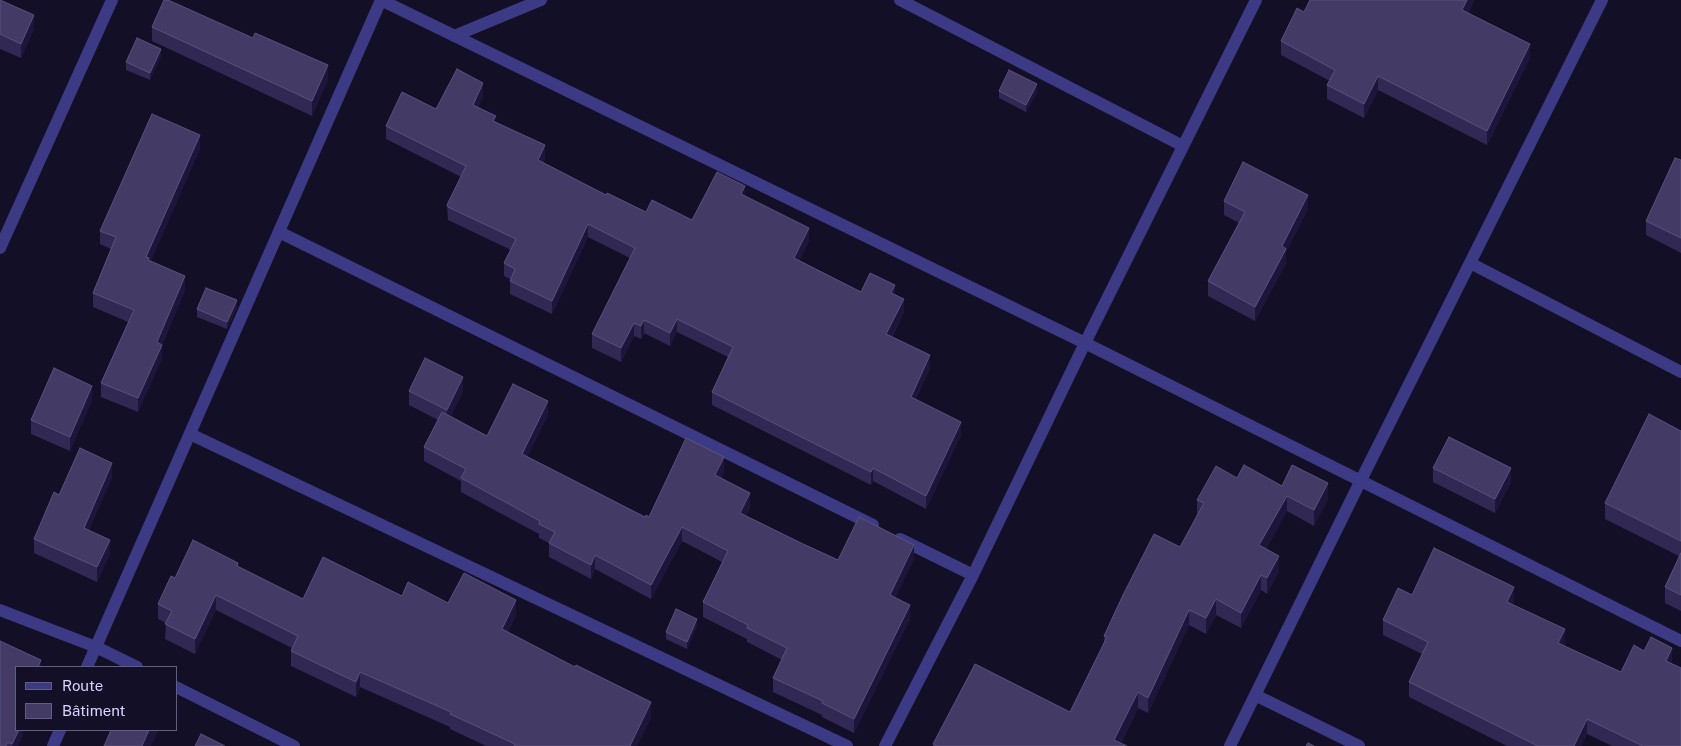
<!DOCTYPE html>
<html>
<head>
<meta charset="utf-8">
<style>
	body { margin:0 }
	#map { position:relative; width:1681px; height:746px; overflow:hidden; background:#130f26; font-family:"Public Sans",sans-serif }
	canvas { display:block }
	.legend { position:absolute; left:15px; top:666px; width:162px; height:65px; box-sizing:border-box; background:#130f26; border:1px solid #625e7d; margin:0; padding:6px 9px; list-style:none; font-size:15px; color:#d9d4ff }
	.legend li { display:flex; align-items:center; gap:10px; height:25px }
	.legend b { width:25px; border:1px solid #625e7d }
</style>
</head>
<body>
<div id="map">
<canvas width="1681" height="746"></canvas>
<ul class="legend">
<li><b style="height:6px;background:#3d3a85"></b>Route</li>
<li><b style="height:14px;background:#433a66"></b>Bâtiment</li>
</ul>
</div>
<script>
const ctx = document.querySelector('canvas').getContext('2d');
ctx.lineJoin = 'round';
const shape = rows => new Path2D(rows.map(r => 'M' + r).join(''));
function strokePath(path, color, width, dash) { ctx.strokeStyle = color; ctx.lineWidth = width; ctx.lineCap = dash ? 'butt' : 'round'; ctx.setLineDash(dash || []); ctx.stroke(path); }
function fill(path, color) { ctx.fillStyle = color; ctx.fill(path, 'evenodd'); }
strokePath(shape([
	[381,0,1085,343,1681,641],
	[900,0,1183,146],
	[454,36,541,0],
	[279,232,873,525],
	[0,248,112,0],
	[1470,263,1681,372],
	[190,434,847,746],
	[900,539,973,575],
	[0,610,96,647,137,667],
	[87,667,381,0],
	[176,687,294,746],
	[1255,695,1359,746],
	[53,746,60,730],
	[885,746,973,575,1085,343,1256,0],
	[1230,746,1360,482,1602,0]
]), '#3d3a85', 12);
fill(shape([
	[0,0,34,29,21,58,0,49],
	[1310,0,1474,0,1468,13,1530,58,1487,145,1378,90,1364,118,1327,99,1327,85,1330,81,1281,55,1281,41,1304,12],
	[152,27,328,80,312,116,152,41],
	[161,56,150,80,126,70,126,62],
	[999,91,1037,92,1026,112,999,98],
	[483,96,478,107,496,122,545,158,543,163,606,195,646,212,692,220,745,196,809,241,799,261,861,292,895,294,904,312,892,337,930,368,916,399,961,435,926,509,873,481,871,485,712,405,712,392,728,357,677,332,670,346,644,333,641,339,634,336,621,362,592,348,592,334,630,258,588,237,552,314,510,294,510,279,504,276,504,263,511,250,448,220,447,205,461,177,386,139,386,126,436,109],
	[200,149,150,262,185,290,162,345,162,358,138,412,101,397,101,383,128,322,93,307,93,293,111,249,100,244,100,231],
	[1681,160,1681,253,1646,235,1646,221],
	[1224,201,1308,209,1286,252,1286,263,1255,321,1208,296,1208,281,1239,223,1224,215],
	[237,308,227,329,197,317,197,309],
	[409,391,463,391,451,416,487,436,548,415,527,457,645,517,649,517,724,472,721,478,750,507,746,516,801,543,838,560,914,559,895,598,910,619,854,733,822,717,822,715,773,692,773,678,782,660,747,642,747,639,703,617,703,602,722,562,682,541,651,599,595,569,591,579,549,557,549,543,539,538,539,534,461,492,461,481,424,461,424,447,438,420,409,405],
	[92,400,70,451,31,434,31,420],
	[1681,431,1681,611,1665,603,1665,587,1679,556,1605,519,1605,503],
	[1433,468,1511,482,1495,513,1433,482],
	[112,477,89,530,110,554,97,582,34,553,34,539,59,495],
	[1237,478,1282,486,1328,499,1314,526,1287,511,1266,549,1279,571,1267,594,1261,590,1241,628,1216,615,1206,634,1189,625,1148,713,1138,708,1121,743,1127,746,933,746,933,744,1070,712,1104,644,1104,636,1180,547,1197,515,1197,500],
	[238,566,303,599,402,596,516,615,508,632,651,717,637,746,486,746,450,729,450,727,360,687,356,697,291,666,291,651,292,648,216,610,195,654,165,639,166,623,158,619,158,604,175,578],
	[1412,595,1514,602,1512,604,1565,644,1564,646,1621,672,1644,651,1672,663,1681,746,1612,746,1587,734,1581,746,1507,746,1409,697,1409,682,1422,654,1383,635,1383,620],
	[697,626,687,649,666,639,666,632],
	[41,667,16,730,23,730,23,735,18,746,0,746]
]), '#312854');
fill(shape([
	[1467,0,1474,0,1462,24,1462,10],
	[34,15,34,29,21,58,21,44],
	[1530,44,1530,58,1487,145,1487,131],
	[161,49,161,56,150,80,150,73],
	[328,65,328,80,312,116,312,101],
	[1378,76,1378,90,1364,118,1364,104],
	[483,83,483,96,473,118,473,105],
	[1037,84,1037,92,1026,112,1026,105],
	[200,135,200,149,149,266,146,257],
	[545,145,545,158,538,173,538,160],
	[745,186,745,199,741,194],
	[1308,195,1308,209,1286,252,1286,263,1255,321,1255,307,1282,246],
	[588,224,588,237,552,314,552,301],
	[809,228,809,241,794,271,794,258],
	[185,276,185,290,157,356,157,342],
	[895,285,895,298,891,293],
	[904,299,904,312,886,347,886,334],
	[237,300,237,308,227,329,227,322],
	[677,319,677,332,670,346,670,333],
	[644,320,644,333,641,339,641,326],
	[634,323,634,336,621,362,621,348],
	[162,345,162,358,138,412,138,398],
	[930,355,930,368,911,410,911,397],
	[463,377,463,391,447,425,447,410],
	[92,386,92,400,70,451,70,437],
	[548,401,548,415,522,468,522,454],
	[961,422,961,435,926,509,926,496],
	[724,457,724,472,715,489,715,475],
	[112,463,112,477,84,542,84,528],
	[873,468,873,481,871,485,871,472],
	[1511,468,1511,482,1495,513,1495,499],
	[1328,483,1328,499,1314,526,1314,510],
	[750,493,750,507,740,527,740,513],
	[1287,496,1287,511,1259,561,1259,545],
	[682,527,682,541,651,599,651,585],
	[110,540,110,554,97,582,97,567],
	[914,545,914,559,890,609,890,595],
	[595,555,595,569,591,579,591,565],
	[1279,556,1279,571,1267,594,1267,578],
	[1261,575,1261,590,1241,628,1241,613],
	[1514,587,1514,602,1507,617,1507,602],
	[216,595,216,610,195,654,195,639],
	[1216,599,1216,615,1206,634,1206,618],
	[516,600,516,615,502,644,502,629],
	[910,605,910,619,854,733,854,719],
	[1189,610,1189,625,1148,713,1148,698],
	[697,619,697,626,687,649,687,642],
	[1565,629,1565,644,1558,658,1558,643],
	[1672,648,1672,663,1666,676,1666,661],
	[41,660,41,667,38,667],
	[360,672,360,687,356,697,356,682],
	[1138,692,1138,708,1119,746,1114,740],
	[651,702,651,717,637,746,630,746],
	[1587,719,1587,734,1581,746,1574,746],
	[19,730,23,730,23,735,18,746,12,746],
	[149,730,159,730,151,746,142,746]
]), '#1d163a');
const building = shape([
	[0,0,34,15,21,44,0,34,0,0],
	[164,0,168,0,253,38,255,33,328,65,312,101,152,27,164,0],
	[1310,0,1467,0,1462,10,1530,44,1487,131,1378,76,1364,104,1327,85,1335,70,1281,41,1297,8,1304,12,1310,0],
	[137,38,161,49,150,73,126,62,137,38],
	[457,69,483,83,473,105,496,116,493,121,545,145,538,160,606,195,607,193,646,212,652,200,692,220,717,172,745,186,741,194,809,228,794,258,861,292,870,273,895,285,891,293,904,299,886,334,930,355,911,397,961,422,926,496,873,468,871,472,712,392,733,347,677,319,670,333,644,320,641,326,634,323,621,348,592,334,635,248,588,224,552,301,510,281,515,269,504,263,516,239,448,207,447,205,466,166,386,126,402,92,436,109,457,69],
	[1009,70,1037,84,1026,105,999,91,1009,70],
	[152,114,200,135,146,257,149,258,148,260,185,276,157,342,162,345,138,398,101,383,134,310,93,293,116,237,100,231,152,114],
	[1675,158,1681,160,1681,238,1646,221,1675,158],
	[1243,162,1308,195,1282,246,1286,249,1255,307,1208,281,1245,212,1224,201,1243,162],
	[206,288,237,300,227,322,197,309,206,288],
	[425,358,463,377,447,410,409,391,425,358],
	[54,368,92,386,70,437,31,420,54,368],
	[513,384,548,401,522,454,645,517,646,515,649,517,686,438,724,457,715,475,750,493,740,513,801,543,838,560,859,517,914,545,890,595,910,605,854,719,822,703,823,701,773,678,787,648,747,628,748,625,703,602,728,551,682,527,651,585,595,555,591,565,549,543,555,532,539,524,540,521,461,478,466,469,424,447,442,412,487,436,513,384],
	[1649,414,1681,431,1681,541,1605,503,1649,414],
	[1449,437,1511,468,1495,499,1433,468,1449,437],
	[80,448,112,463,84,528,110,540,97,567,34,539,54,492,59,495,80,448],
	[1244,465,1282,486,1292,465,1328,483,1314,510,1287,496,1259,545,1279,556,1267,578,1261,575,1241,613,1216,599,1206,618,1189,610,1148,698,1138,692,1114,740,1127,746,937,746,933,744,975,664,1070,712,1107,637,1104,636,1123,595,1154,534,1180,547,1204,503,1197,500,1216,466,1237,478,1244,465],
	[193,540,238,563,237,566,303,599,323,557,402,596,408,582,448,603,464,573,516,600,502,629,575,667,576,665,651,702,630,746,514,746,515,744,450,714,451,712,360,672,356,682,291,651,298,636,216,595,195,639,165,624,172,611,158,604,171,576,175,578,193,540],
	[1434,548,1514,587,1507,602,1565,629,1558,643,1621,672,1634,645,1644,651,1651,637,1672,648,1666,661,1681,668,1681,746,1643,746,1587,719,1574,746,1538,746,1409,682,1428,642,1383,620,1398,588,1412,595,1434,548],
	[1681,553,1681,595,1665,587,1681,553],
	[676,609,697,619,687,642,666,632,676,609],
	[0,641,41,660,38,667,16,667,16,730,19,730,12,744,7,742,6,746,0,746,0,641],
	[111,730,149,730,142,746,104,746,111,730],
	[201,734,225,746,195,746,201,734],
	[1308,743,1314,746,1306,746,1308,743]
]);
fill(building, '#433a66');
strokePath(building, '#5a527e', 1);
</script>
</body>
</html>
